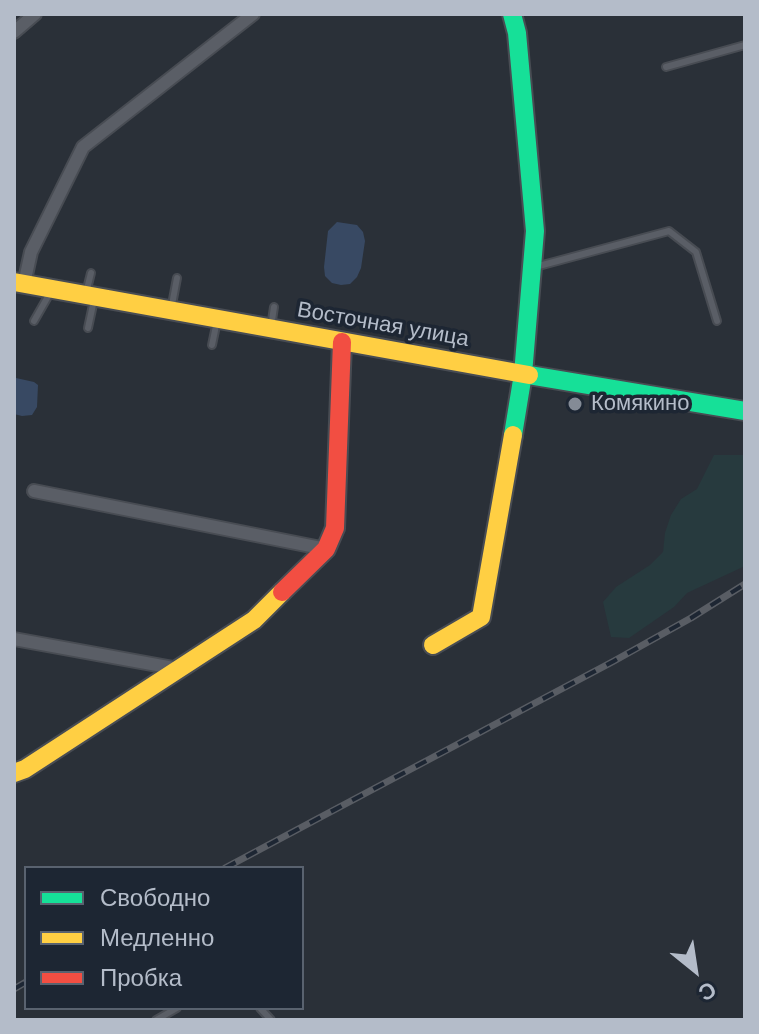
<!DOCTYPE html>
<html>
<head>
<meta charset="utf-8">
<style>
	body { margin:0 }
	#map { position:relative; width:759px; height:1034px; overflow:hidden; background:#2a3038; font-family:Arial,sans-serif }
	canvas { display:block }
	.frame { position:absolute; inset:0; border:16px solid #b4bcc9; pointer-events:none }
	.legend { position:absolute; left:24px; top:866px; width:280px; height:144px; box-sizing:border-box; background:#1d2633; border:2px solid #59626f; margin:0; padding:10px 14px; list-style:none; font-size:24px; color:#b4bcc9 }
	.legend li { display:flex; align-items:center; gap:16px; height:40px }
	.legend b { width:40px; border:2px solid #59626f }
	.north { position:absolute; left:655px; top:930px; width:80px; height:80px; -webkit-text-stroke:6px #1d2633; paint-order:stroke; rotate:150deg; font-size:22px; font-weight:700; line-height:32px; text-align:center; color:#b4bcc9 }
	.north::after { content:''; display:block; margin:auto; width:28px; height:36px; background:#b4bcc9; clip-path:polygon(50% 0,100% 100%,50% 72%,0 100%) }
</style>
</head>
<body>
<div id="map">
<canvas width="759" height="1034"></canvas>
<div class="frame"></div>
<ul class="legend">
<li><b style="height:10px;background:#16e098"></b>Свободно</li>
<li><b style="height:10px;background:#ffcf43"></b>Медленно</li>
<li><b style="height:10px;background:#f24e42"></b>Пробка</li>
</ul>
<div class="north">С</div>
</div>
<script>
const ctx = document.querySelector('canvas').getContext('2d');
ctx.lineJoin = 'round';
function fill(path, color) { ctx.fillStyle = color; ctx.fill(path, 'evenodd'); }
const shape = rows => new Path2D(rows.map(r => 'M' + r).join(''));
function strokePath(path, color, width, dash) { ctx.strokeStyle = color; ctx.lineWidth = width; ctx.lineCap = dash ? 'butt' : 'round'; ctx.setLineDash(dash || []); ctx.stroke(path); }
function write(font, color, halo, rows, align = 'center') {
  ctx.font = font + ' Arial,sans-serif'; ctx.lineWidth = 7; ctx.setLineDash([]); ctx.textBaseline = 'middle'; ctx.strokeStyle = halo; ctx.fillStyle = color; for (const [text, x, y, turn = 0] of rows) {
    ctx.save(); ctx.translate(x, y); ctx.rotate((+turn || 0) * Math.PI / 180); ctx.textAlign = isNaN(turn) ? turn : align; if (halo) ctx.strokeText(text, 0, 0); ctx.fillText(text, 0, 0); ctx.restore();
  }
}
fill(shape([
	[714,455,745,455,745,566,687,593,674,607,629,638,611,637,603,602,616,587,650,565,663,552,665,533,671,515,681,499,697,489]
]), '#273a3e');
fill(shape([
	[337,222,357,225,363,232,365,241,361,268,357,277,350,284,341,285,332,283,325,276,324,267,328,231],
	[16,378,34,382,38,385,37,407,32,415,22,416,14,414,14,379]
]), '#384963');
const lane = shape([
	[666,67,745,45],
	[535,267,669,231,696,252,717,321],
	[86,293,91,273],
	[171,310,177,278],
	[34,321,50,293],
	[271,327,274,307],
	[88,328,94,300],
	[212,345,217,321],
	[260,1008,271,1020],
	[156,1020,177,1008]
]);
const street = shape([
	[14,32,35,14],
	[24,284,31,252,83,147,253,14],
	[34,491,326,549],
	[14,639,179,669]
]);
const fast = shape([
	[512,14,517,33,535,231,523,374,513,435],
	[529,375,745,411]
]);
const slow = shape([
	[14,282,529,375],
	[433,645,481,617,513,435],
	[14,773,25,769,254,620,282,592]
]);
const jam = shape([
	[282,592,326,549,335,528,342,342]
]);
strokePath(lane, '#484c53', 10);
strokePath(street, '#484c53', 16);
strokePath(fast, '#484c53', 22);
strokePath(slow, '#484c53', 22);
strokePath(jam, '#484c53', 22);
strokePath(lane, '#5a5e66', 6);
strokePath(street, '#5a5e66', 12);
strokePath(fast, '#16e098', 18);
strokePath(slow, '#ffcf43', 18);
strokePath(jam, '#f24e42', 18);
const rail = shape([
	[225,868,614,661,691,618,745,584],
	[14,989,26,982]
]);
strokePath(rail, '#595d64', 7);
strokePath(rail, '#1d2633', 4, [12]);
for (const [x, y, r, color] of [
	[575,404,8,"#848b96"]
]) { const dot = new Path2D(); dot.arc(x, y, r, 0, 2 * Math.PI); ctx.fillStyle = color; ctx.fill(dot); strokePath(dot, '#1d2633', 3); }
write('22px', '#b4bcc9', '#1d2633', [
	["Восточная улица",383,325,10]
]);
write('22px', '#b4bcc9', '#1d2633', [
	["Комякино",591,404]
], 'left');
</script>
</body>
</html>
